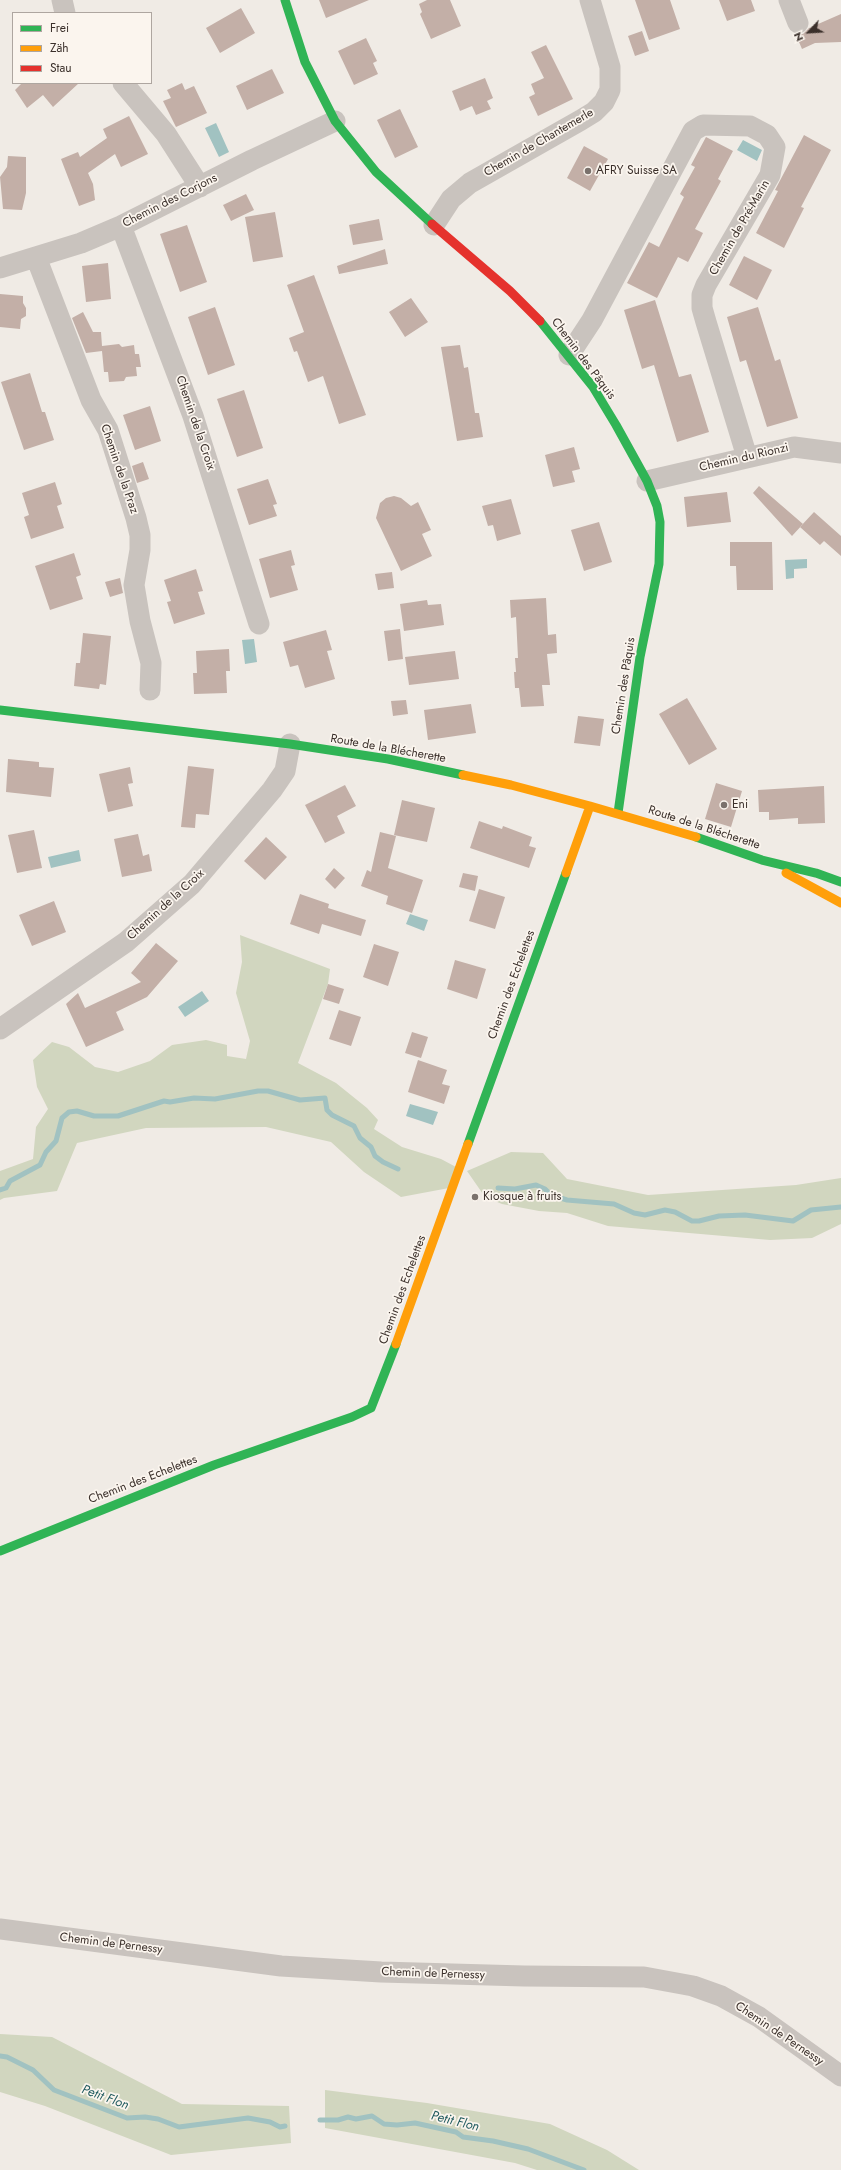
<!DOCTYPE html>
<html>
<head>
<meta charset="utf-8">
<style>
	body { margin:0 }
	#map { position:relative; width:841px; height:2170px; overflow:hidden; background:#f0ebe5; font-family:Jost,sans-serif }
	canvas { display:block }
	.legend { position:absolute; left:12px; top:12px; width:140px; height:72px; box-sizing:border-box; background:#fbf5ee; border:1px solid #aea6a0; margin:0; padding:5px 7px; list-style:none; font-size:12px; color:#3b302b }
	.legend li { display:flex; align-items:center; gap:8px; height:20px }
	.legend b { width:20px; border:1px solid #aea6a0 }
	.north { position:absolute; left:789px; top:12px; width:40px; height:40px; -webkit-text-stroke:3px #fbf5ee; paint-order:stroke; rotate:245deg; font-size:11px; font-weight:700; line-height:16px; text-align:center; color:#3b302b }
	.north::after { content:''; display:block; margin:auto; width:14px; height:18px; background:#3b302b; clip-path:polygon(50% 0,100% 100%,50% 72%,0 100%) }
</style>
</head>
<body>
<div id="map">
<canvas width="841" height="2170"></canvas>
<ul class="legend">
<li><b style="height:5px;background:#30b455"></b>Frei</li>
<li><b style="height:5px;background:#ff9f0a"></b>Zäh</li>
<li><b style="height:5px;background:#e5322d"></b>Stau</li>
</ul>
<div class="north">N</div>
</div>
<script>
const ctx = document.querySelector('canvas').getContext('2d');
ctx.lineJoin = 'round';
function fill(path, color) { ctx.fillStyle = color; ctx.fill(path, 'evenodd'); }
const shape = rows => new Path2D(rows.map(r => 'M' + r).join(''));
function strokePath(path, color, width, dash) { ctx.strokeStyle = color; ctx.lineWidth = width; ctx.lineCap = dash ? 'butt' : 'round'; ctx.setLineDash(dash || []); ctx.stroke(path); }
function write(font, color, halo, rows, align = 'center') {
  ctx.font = font + ' Jost,sans-serif'; ctx.lineWidth = 3.5; ctx.setLineDash([]); ctx.textBaseline = 'middle'; ctx.strokeStyle = halo; ctx.fillStyle = color; for (const [text, x, y, turn = 0] of rows) {
    ctx.save(); ctx.translate(x, y); ctx.rotate((+turn || 0) * Math.PI / 180); ctx.textAlign = isNaN(turn) ? turn : align; if (halo) ctx.strokeText(text, 0, 0); ctx.fillText(text, 0, 0); ctx.restore();
  }
}
fill(shape([
	[240,935,330,969,328,984,298,1063,336,1083,367,1108,378,1120,374,1129,402,1147,441,1159,456,1167,449,1188,401,1197,364,1172,331,1142,266,1127,146,1128,77,1143,57,1191,4,1198,0,1200,0,1171,33,1159,36,1127,48,1109,37,1087,33,1060,52,1042,69,1047,95,1067,118,1072,150,1061,172,1045,206,1040,227,1045,227,1056,246,1059,250,1041,236,993,242,962],
	[511,1152,543,1153,567,1179,648,1195,796,1185,841,1178,841,1224,812,1238,770,1240,608,1226,567,1213,539,1211,502,1204,485,1197,467,1171],
	[0,2034,52,2037,182,2104,289,2106,291,2143,171,2155,45,2106,0,2092],
	[325,2090,427,2103,550,2124,607,2150,639,2170,537,2170,515,2163,325,2128]
]), '#d1d6bf');
fill(shape([
	[216,123,229,152,219,157,205,128],
	[743,140,762,150,757,161,737,150],
	[807,559,807,568,794,569,794,578,786,579,785,560],
	[254,639,257,662,245,664,242,640],
	[79,850,81,861,51,868,48,857],
	[410,914,428,920,424,931,406,924],
	[202,991,209,1001,185,1017,178,1007],
	[410,1104,438,1112,433,1125,406,1116]
]), '#a1c2c1');
strokePath(shape([
	[498,1188,515,1189,536,1185,545,1189,551,1195,567,1200,614,1204,634,1213,645,1215,665,1210,675,1212,692,1221,699,1221,719,1216,745,1215,793,1221,811,1210,841,1207],
	[0,1190,6,1188,10,1181,40,1165,46,1152,56,1141,62,1118,69,1112,77,1111,94,1116,118,1116,164,1101,170,1102,194,1098,215,1099,258,1091,268,1091,300,1100,325,1098,327,1110,332,1115,354,1126,360,1138,371,1147,375,1156,383,1162,398,1169],
	[0,2056,7,2057,33,2070,54,2090,127,2118,145,2117,158,2119,179,2127,248,2118,270,2122,280,2127,285,2126],
	[320,2120,338,2120,348,2117,356,2119,372,2116,384,2124,397,2125,415,2123,456,2132,463,2137,493,2141,528,2149,584,2170]
]), '#a1c2c1', 5);
fill(shape([
	[319,0,369,0,326,18],
	[427,0,450,0,461,26,431,39,420,14,422,12,419,4],
	[635,0,670,0,680,29,649,40],
	[719,0,751,0,755,11,727,21],
	[241,8,255,33,220,53,206,28],
	[841,14,841,42,815,43,802,49,796,35,803,34,809,28],
	[642,31,649,51,635,56,628,36],
	[366,38,377,61,373,63,378,74,354,85,338,51],
	[546,45,573,99,538,116,529,97,535,94,531,84,544,78,531,52],
	[272,69,284,93,247,110,236,86],
	[485,78,493,98,487,101,491,109,476,115,472,106,460,111,452,91],
	[22,83,79,83,53,107,43,95,27,108,15,90],
	[182,83,185,90,194,86,207,113,176,127,163,101,171,98,167,90],
	[400,109,418,147,395,158,377,120],
	[129,116,148,154,121,167,115,154,88,173,93,184,95,200,79,206,61,159,78,152,80,157,107,138,103,129],
	[804,135,831,150,801,207,804,208,784,248,756,233,778,191,775,190],
	[706,137,733,151,718,179,721,181,695,229,703,233,696,247,688,262,678,257,657,298,627,283,649,242,659,247,684,197,680,194,695,167,691,165],
	[584,146,608,159,590,191,567,178],
	[8,156,26,157,26,193,22,210,3,209,0,177,7,167],
	[246,194,254,210,231,221,223,205],
	[275,212,283,257,253,262,245,217],
	[379,219,383,240,353,245,349,225],
	[187,225,207,282,180,292,160,234],
	[385,249,388,264,339,274,337,266],
	[744,256,772,270,757,300,729,285],
	[108,263,111,299,86,302,82,266],
	[314,275,366,415,339,424,323,376,308,382,297,351,294,352,289,338,304,332,287,285],
	[0,294,23,296,23,303,26,308,26,316,21,319,20,329,0,327],
	[411,298,428,322,405,337,389,312],
	[655,300,679,377,691,374,709,432,677,442,654,365,642,369,624,310],
	[215,307,235,365,208,375,188,317],
	[758,307,775,361,780,359,798,418,767,427,746,360,740,362,727,317],
	[83,312,93,332,101,332,102,346,119,344,122,347,134,345,135,354,139,354,141,367,136,367,137,376,126,377,124,381,109,382,108,372,104,372,102,351,86,353,72,318],
	[460,345,464,368,468,367,475,413,479,413,483,437,457,441,441,347],
	[30,373,42,412,45,412,54,440,24,450,1,382],
	[244,390,263,448,237,457,217,399],
	[150,406,161,441,135,450,123,415],
	[574,447,580,469,572,471,575,482,553,487,545,455],
	[143,462,149,479,137,483,132,466],
	[268,479,277,504,273,505,277,516,249,525,237,489],
	[55,482,62,504,57,506,64,528,31,539,24,517,29,515,22,493],
	[759,486,803,524,792,536,753,493],
	[727,492,731,522,687,527,684,497],
	[394,496,401,498,411,506,418,502,431,530,422,534,432,556,401,571,376,518,380,503,386,498],
	[511,499,521,534,497,541,493,525,488,526,482,506],
	[814,512,841,536,841,556,824,541,820,545,800,527],
	[599,522,612,562,584,571,571,530],
	[730,542,772,542,773,590,737,590,736,566,730,566],
	[291,550,295,565,291,566,298,590,270,598,259,559],
	[74,553,81,575,76,577,83,599,50,610,35,566],
	[196,569,203,591,198,592,205,614,174,624,167,602,171,601,164,580],
	[392,572,394,588,378,590,375,574],
	[120,578,123,593,110,597,105,582],
	[546,598,548,635,556,634,557,653,547,654,550,685,542,685,544,706,521,707,519,688,515,688,514,672,516,672,515,658,518,658,516,617,511,618,510,600],
	[427,600,428,605,441,604,444,625,404,631,400,604],
	[400,629,403,659,388,661,384,631],
	[326,630,332,650,327,651,335,679,305,688,298,665,290,667,283,642],
	[83,633,111,636,106,685,100,684,99,689,74,686,76,663,80,663],
	[229,649,230,671,226,671,227,693,194,694,193,673,197,673,196,651],
	[455,651,459,679,409,685,405,657],
	[687,698,717,749,689,765,659,714],
	[406,700,408,714,393,716,391,701],
	[471,704,476,733,428,740,424,710],
	[578,716,604,719,600,746,574,743],
	[8,759,39,762,39,767,54,768,51,797,6,792],
	[188,766,214,769,209,815,196,814,195,828,181,827],
	[130,767,133,783,128,784,133,806,108,812,99,774],
	[716,783,742,791,731,827,705,819],
	[345,785,356,806,337,816,345,833,325,843,305,805],
	[824,786,825,823,798,824,798,818,769,820,769,812,759,812,758,790],
	[402,800,435,808,427,842,394,835],
	[479,821,502,829,503,826,532,837,529,846,536,848,529,868,470,848],
	[34,830,42,868,17,873,8,835],
	[380,832,396,836,388,868,423,880,412,913,386,904,388,896,361,886,367,870,371,872],
	[138,834,143,856,149,854,152,871,122,877,114,839],
	[266,837,287,857,265,880,244,861],
	[334,868,345,878,335,889,325,879],
	[463,873,478,876,475,891,459,887],
	[479,889,505,897,495,929,469,921],
	[300,894,329,904,328,908,366,920,361,936,322,924,319,934,290,924],
	[54,901,66,932,32,946,19,915],
	[156,943,178,961,147,997,116,1012,124,1030,86,1047,66,1004,78,993,85,1008,141,982,131,973],
	[374,944,399,952,388,986,363,977],
	[455,960,486,969,477,999,447,989],
	[328,984,344,989,339,1004,323,999],
	[339,1010,361,1017,351,1046,329,1039],
	[412,1032,428,1037,421,1058,405,1053],
	[418,1060,447,1070,442,1084,450,1086,444,1104,408,1092]
]), '#c3afa7');
strokePath(shape([
	[62,0,65,13],
	[789,0,798,23],
	[123,83,166,134,200,187],
	[434,225,451,199,470,183,581,120,594,112,604,102,610,90,610,67,590,0],
	[121,226,193,416,259,624],
	[36,257,91,400,108,430,136,518,140,535,140,550,134,585,140,621,151,663,150,690],
	[0,268,81,243,121,226,252,160,335,121],
	[569,355,592,320,693,131,703,125,750,126,767,135,775,147,770,175,706,285,702,295,702,308,706,322,747,457],
	[647,481,794,447,841,453],
	[0,1029,126,942,192,884,272,790,285,771,290,744],
	[0,1929,281,1966,381,1972,524,1976,644,1977,693,1986,721,1996,759,2017,841,2076]
]), '#c9c3be', 21);
strokePath(shape([
	[285,0,305,62,335,121,376,172,432,224],
	[540,321,593,387,616,425,647,481,657,506,660,522,659,564,640,657,618,813],
	[0,710,290,744,388,759,463,775],
	[696,837,762,860,816,873,841,882],
	[468,1144,566,873],
	[0,1551,214,1465,352,1417,371,1408,396,1344]
]), '#30b455', 9);
strokePath(shape([
	[463,775,511,785,590,806,696,837],
	[566,873,590,806],
	[786,873,841,903],
	[396,1344,468,1144]
]), '#ff9f0a', 9);
strokePath(shape([
	[432,224,510,291,540,321]
]), '#e5322d', 9);
for (const [x, y, r, color] of [
	[588,171,4,"#7a716c"],
	[724,805,4,"#7a716c"],
	[475,1197,4,"#7a716c"]
]) { const dot = new Path2D(); dot.arc(x, y, r, 0, 2 * Math.PI); ctx.fillStyle = color; ctx.fill(dot); strokePath(dot, '#fbf5ee', 1.5); }
write('12px', '#3b302b', '#fbf5ee', [
	["Chemin de Chantemerle",539,143,-30],
	["Chemin des Corjons",170,201,-27],
	["Chemin de Pré-Marin",740,228,-60],
	["Chemin des Pâquis",583,359,53],
	["Chemin de la Croix",195,423,71],
	["Chemin du Rionzi",744,458,-13],
	["Chemin de la Praz",119,469,71],
	["Chemin des Pâquis",624,686,-81],
	["Route de la Blécherette",388,749,10],
	["Route de la Blécherette",704,828,18],
	["Chemin de la Croix",166,905,-42],
	["Chemin des Echelettes",512,985,-70],
	["Chemin des Echelettes",403,1290,-70],
	["Chemin des Echelettes",143,1480,-21],
	["Chemin de Pernessy",111,1944,7],
	["Chemin de Pernessy",433,1974,2],
	["Chemin de Pernessy",779,2034,34]
]);
write('12px', '#3b302b', '#fbf5ee', [
	["AFRY Suisse SA",596,171],
	["Eni",732,805],
	["Kiosque à fruits",483,1197]
], 'left');
write('italic 13px', '#1f5a5e', '#fbf5ee', [
	["Petit Flon",105,2098,20],
	["Petit Flon",455,2122,14]
]);
</script>
</body>
</html>
